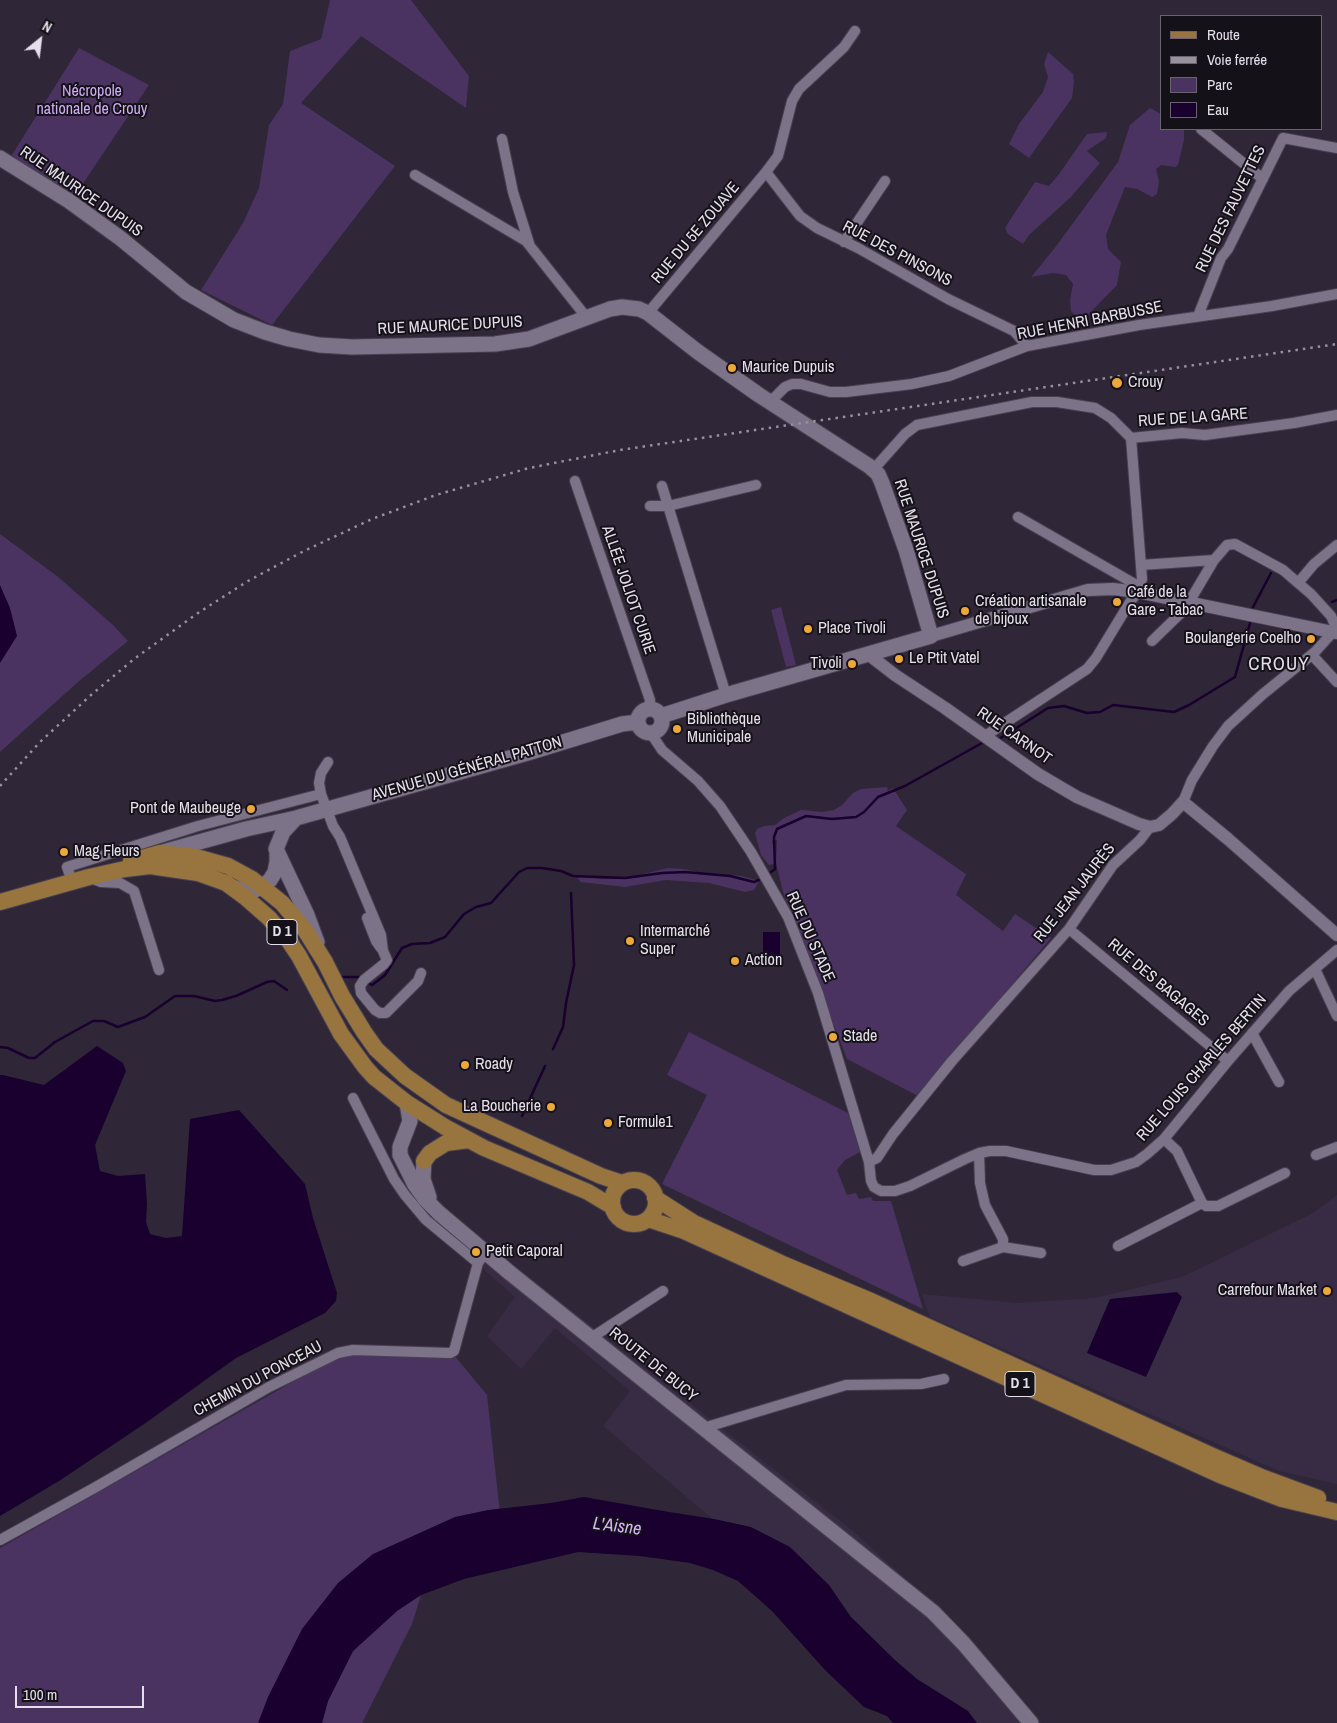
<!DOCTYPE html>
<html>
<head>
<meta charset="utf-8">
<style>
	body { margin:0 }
	#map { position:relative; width:1337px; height:1723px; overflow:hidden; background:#2f2638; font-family:"Archivo Narrow",sans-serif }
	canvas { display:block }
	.legend { position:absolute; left:1160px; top:15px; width:162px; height:115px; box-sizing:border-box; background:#151119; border:1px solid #68636d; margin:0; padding:6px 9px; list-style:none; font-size:15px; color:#e5dfeb }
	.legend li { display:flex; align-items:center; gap:10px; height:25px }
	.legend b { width:25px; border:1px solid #68636d }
	.north { position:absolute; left:15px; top:15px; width:50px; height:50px; -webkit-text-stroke:4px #151119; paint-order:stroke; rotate:29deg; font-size:14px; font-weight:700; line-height:20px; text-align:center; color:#e5dfeb }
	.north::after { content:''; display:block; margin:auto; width:18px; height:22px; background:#e5dfeb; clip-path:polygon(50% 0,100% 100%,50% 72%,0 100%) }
	.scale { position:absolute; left:15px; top:1686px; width:129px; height:22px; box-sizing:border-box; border:2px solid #e5dfeb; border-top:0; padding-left:6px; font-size:15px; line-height:18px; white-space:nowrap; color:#e5dfeb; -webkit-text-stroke:4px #151119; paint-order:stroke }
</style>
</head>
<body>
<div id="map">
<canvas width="1337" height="1723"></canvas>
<ul class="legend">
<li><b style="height:6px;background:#98743e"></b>Route</li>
<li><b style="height:6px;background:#97909e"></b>Voie ferrée</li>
<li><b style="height:14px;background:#4a3360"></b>Parc</li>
<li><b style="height:14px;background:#19002e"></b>Eau</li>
</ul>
<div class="north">N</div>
<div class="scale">100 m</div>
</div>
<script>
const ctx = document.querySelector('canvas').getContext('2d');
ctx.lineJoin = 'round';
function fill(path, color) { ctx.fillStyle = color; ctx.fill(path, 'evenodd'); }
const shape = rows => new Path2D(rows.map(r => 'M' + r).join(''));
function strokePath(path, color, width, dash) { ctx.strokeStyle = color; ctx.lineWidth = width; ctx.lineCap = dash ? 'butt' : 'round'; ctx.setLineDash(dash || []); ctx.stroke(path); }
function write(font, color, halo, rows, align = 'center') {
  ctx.font = font + ' "Archivo Narrow",sans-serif'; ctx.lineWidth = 4; ctx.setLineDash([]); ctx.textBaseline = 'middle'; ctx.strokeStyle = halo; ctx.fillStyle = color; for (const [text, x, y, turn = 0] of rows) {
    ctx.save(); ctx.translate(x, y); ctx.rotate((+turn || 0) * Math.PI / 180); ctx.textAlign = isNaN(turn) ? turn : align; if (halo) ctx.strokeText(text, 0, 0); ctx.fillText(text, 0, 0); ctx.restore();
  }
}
fill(shape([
	[1337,1195,1337,1484,1279,1471,930,1317,922,1294,1018,1303,1095,1298,1182,1277,1313,1213],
	[489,1246,853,1531,967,1635,1041,1723,954,1723,603,1426,630,1391,555,1328,521,1369,487,1336,515,1297,482,1268]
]), '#382c45');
fill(shape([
	[330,0,411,0,469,76,466,108,361,36,301,103,395,166,272,325,201,290,243,223,259,188,269,125,283,104,290,51,321,39],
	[79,48,149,85,74,197,10,158],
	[1048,52,1073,74,1074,82,1072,98,1029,158,1009,144,1019,124,1043,92,1048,77,1044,64],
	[1150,108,1161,114,1161,129,1184,129,1184,140,1178,165,1175,167,1161,165,1156,169,1159,181,1157,194,1152,197,1137,189,1125,187,1106,235,1108,249,1121,262,1117,285,1087,316,1077,317,1071,311,1070,300,1073,284,1066,275,1053,273,1031,277,1054,249,1118,162,1130,125],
	[1107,132,1106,138,1087,151,1100,163,1071,197,1029,235,1023,244,1008,234,1005,228,1010,220,1035,182,1049,186,1059,174,1087,134],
	[0,534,57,576,113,625,128,641,78,682,0,752],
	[781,607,796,665,786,667,771,610],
	[887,787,888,791,893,788,907,810,896,826,966,874,956,895,1003,931,1015,914,1051,938,918,1096,847,1059,783,892,776,863,777,840,772,841,776,858,775,864,769,865,761,855,755,833,757,829,764,826,775,825,784,818,801,810,822,812,834,810,842,805,853,793,861,789],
	[668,868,684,869,701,873,742,876,759,881,754,890,745,892,709,883,666,880,625,887,581,882,578,879,579,877,606,879,632,877],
	[689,1032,848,1113,860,1152,845,1160,837,1170,847,1195,856,1193,859,1199,871,1197,873,1201,891,1201,923,1309,662,1184,707,1095,667,1075],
	[342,1354,454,1355,487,1395,501,1522,434,1548,293,1723,0,1723,0,1548],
	[421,1595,412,1624,362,1723,322,1723,328,1701,353,1651,397,1611]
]), '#4a3360');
fill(shape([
	[0,585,10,608,17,636,0,663],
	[763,932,780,932,780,961,763,962],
	[97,1046,123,1063,126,1071,95,1145,100,1171,118,1176,145,1174,147,1204,146,1222,150,1234,166,1238,182,1236,190,1119,239,1110,305,1184,313,1218,337,1293,336,1301,325,1313,236,1358,147,1422,59,1481,0,1516,0,1075,3,1075,44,1085],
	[1177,1292,1182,1297,1146,1377,1087,1353,1110,1299],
	[584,1497,669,1512,714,1519,751,1527,790,1547,829,1585,851,1617,895,1660,917,1679,968,1711,977,1723,893,1723,887,1716,864,1707,825,1670,772,1611,738,1581,713,1570,690,1563,640,1556,578,1552,464,1579,421,1595,397,1611,353,1651,328,1701,322,1723,258,1723,268,1697,302,1629,338,1583,373,1554,455,1517,488,1510,551,1503]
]), '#19002e');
strokePath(shape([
	[1332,602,1337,600],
	[1252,609,1271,573],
	[999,739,1048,708,1064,706,1087,713,1100,712,1113,705,1174,712,1189,705,1235,677,1250,623],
	[771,872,775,869,774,837,777,829,806,816,832,819,856,817,864,812,878,797,905,786,982,743],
	[341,977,360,977],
	[370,984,372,985,376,982,385,975,402,948,412,944,430,943,445,937,464,914,476,907,491,903,519,872,527,868,542,868,561,871,573,876,625,878,662,873,685,872,730,876,754,882,759,880],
	[0,1047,8,1048,29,1058,35,1058,55,1042,93,1021,104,1021,118,1027,145,1017,175,996,194,996,215,1001,222,1000,236,996,267,982,274,981,287,990],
	[553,1049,563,1027,566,1003,574,965,571,893],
	[522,1116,545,1066]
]), '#19002e', 2.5);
const minor = shape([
	[1201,129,1263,179],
	[502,139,513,192,529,243],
	[766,172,800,216,817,228,858,248,948,299,1014,331,1027,346],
	[415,175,526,241,587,318],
	[844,242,885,181],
	[648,313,766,172,778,156,792,101,799,89,844,47,855,31],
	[1198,316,1221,258,1228,249,1283,138,1337,148],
	[770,402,785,387,792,384,801,384,830,392,846,392,912,384,949,376,1027,346,1139,325,1272,306,1337,294],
	[873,470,905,434,917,425,1032,402,1057,402,1095,408,1111,418,1131,438,1182,433,1205,435,1294,423,1337,415],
	[575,481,650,700,650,709],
	[662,486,726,695],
	[650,506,668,506,756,485],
	[1018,517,1140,587],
	[1141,565,1214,560,1227,545,1235,544,1283,570,1311,594,1331,616,1335,625,1333,632,1315,652,1263,694,1228,726,1213,746,1192,780,1183,802],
	[1298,583,1314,564,1337,545],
	[1152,641,1185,609,1214,560],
	[1312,655,1337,682],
	[653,733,654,738,662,750,698,781,720,806,751,852,788,917,818,993,869,1162,871,1181,874,1187,881,1191,895,1191,910,1186,965,1159,979,1153,990,1151,1006,1151,1094,1170,1111,1170,1136,1162,1147,1154,1164,1139,1228,1061,1289,991,1337,950],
	[985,736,1087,669,1096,658,1130,602,1138,592,1142,579,1131,438],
	[321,794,319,783,321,773,328,762],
	[91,878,101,882,120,883,134,891,159,970],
	[72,881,67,867,198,826,321,794,333,826,340,837,381,935,383,951,387,960,384,964,364,980,360,986,361,993,375,1010,380,1013,386,1013,418,981,421,973],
	[367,918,376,941,381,948],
	[1069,929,1228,1061],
	[1315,969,1337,1016],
	[1252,1033,1279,1082],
	[353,1098,394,1179,405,1195,426,1220,478,1263],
	[1164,1139,1177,1151,1202,1203,1206,1206,1218,1206,1285,1173],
	[979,1153,980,1183,985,1205,1003,1239,1003,1247],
	[1316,1155,1337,1147],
	[869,1162,877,1158,893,1134,952,1061,1069,929,1113,865,1140,840,1150,827],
	[1118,1246,1202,1203],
	[963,1261,1003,1247,1041,1253],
	[591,1338,663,1291],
	[707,1430,710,1426,846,1385,921,1384,944,1379],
	[0,1540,96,1487,269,1387,338,1353,353,1350,450,1353,454,1351,478,1263,485,1253]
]);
const tertiary = shape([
	[931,636,1088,590,1113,589,1138,592,1337,633],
	[871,653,873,658,895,675,945,708,1038,774,1077,797,1139,824,1150,827,1159,825,1172,814,1183,802,1228,839,1337,935]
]);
const secondary = shape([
	[0,158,69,201,120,238,186,292,234,320,265,332,289,339,319,345,352,347,495,344,529,339,610,309,622,307,639,309,648,313,698,352,759,395,869,466,878,474,882,483,906,550,931,636,726,695,661,716],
	'638 721a12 12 0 1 1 24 0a12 12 0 1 1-24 0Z',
	[296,818,283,832,276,849,307,915,317,942],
	[163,852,246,829,296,818,531,752,622,724,638,722],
	[233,887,245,891,255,890,263,886,270,880,275,872,277,862,277,854],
	[407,1103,410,1121,400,1147,400,1155,415,1185,425,1199,439,1213,510,1273,933,1612,964,1644,1031,1723],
	[424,1161,423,1179,429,1197]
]);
const primary = shape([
	[131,861,160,853,196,857,228,866,252,879,282,903,305,930,325,962,342,996,364,1032,376,1049,405,1076,446,1105,601,1176,622,1183],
	[0,902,89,877,125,869,150,866,198,873,226,883,245,897,269,918,289,941,299,956,341,1034,365,1067,374,1077,407,1103,445,1127,484,1148,588,1192,613,1207],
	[424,1161,430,1153,446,1143,469,1140],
	'612 1202a22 22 0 1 1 44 0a22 22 0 1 1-44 0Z',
	[655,1198,694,1223,785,1265,871,1301,1215,1457,1264,1478,1318,1498],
	[648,1219,684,1231,1220,1475,1282,1499,1337,1512]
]);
strokePath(minor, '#484150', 12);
strokePath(tertiary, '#484150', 14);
strokePath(secondary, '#484150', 17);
strokePath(primary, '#484150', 18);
strokePath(minor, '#7d7389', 10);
strokePath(tertiary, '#7d7389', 12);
strokePath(secondary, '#7d7389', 15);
strokePath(primary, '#98743e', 16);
strokePath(shape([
	[0,786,40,742,91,695,134,659,198,613,248,581,304,551,372,519,436,495,529,468,620,450,1337,344]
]), '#97909e', 2.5, [2.5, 5]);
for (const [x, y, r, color] of [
	[732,368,5,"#eca93a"],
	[1117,383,6,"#eca93a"],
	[1117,602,5,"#eca93a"],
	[965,611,5,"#eca93a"],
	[808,629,5,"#eca93a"],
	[1311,639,5,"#eca93a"],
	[899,659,5,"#eca93a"],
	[852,664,5,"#eca93a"],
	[677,729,5,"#eca93a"],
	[251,809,5,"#eca93a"],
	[64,852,5,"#eca93a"],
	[630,941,5,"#eca93a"],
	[735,961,5,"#eca93a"],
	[833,1037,5,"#eca93a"],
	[465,1065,5,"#eca93a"],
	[551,1107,5,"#eca93a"],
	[608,1123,5,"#eca93a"],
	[476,1252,5,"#eca93a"],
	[1327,1291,5,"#eca93a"]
]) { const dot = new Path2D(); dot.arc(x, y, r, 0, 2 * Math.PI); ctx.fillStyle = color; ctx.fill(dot); strokePath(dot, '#151119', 2); }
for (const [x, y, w] of [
	[282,932,30],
	[1020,1384,30]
]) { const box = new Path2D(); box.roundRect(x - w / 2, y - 12.5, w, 25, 4); ctx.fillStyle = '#151119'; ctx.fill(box); strokePath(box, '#e5dfeb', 1); }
write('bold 15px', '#e5dfeb', null, [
	["D 1",282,932],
	["D 1",1020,1384]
]);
write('16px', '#cfaef3', '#151119', [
	["Nécropole",92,92],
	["nationale de Crouy",92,110]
]);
write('16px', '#e5dfeb', '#151119', [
	["RUE MAURICE DUPUIS",81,192,35],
	["RUE DES FAUVETTES",1231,209,-64],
	["RUE DU 5E ZOUAVE",696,233,-50],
	["RUE DES PINSONS",897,254,28],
	["RUE HENRI BARBUSSE",1090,321,-11],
	["RUE MAURICE DUPUIS",450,326,-3],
	["RUE DE LA GARE",1193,418,-4],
	["RUE MAURICE DUPUIS",921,549,72],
	["ALLÉE JOLIOT CURIE",628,590,71],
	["RUE CARNOT",1014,736,35],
	["AVENUE DU GÉNÉRAL PATTON",467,769,-16],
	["RUE JEAN JAURÈS",1075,893,-52],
	["RUE DU STADE",810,937,66],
	["RUE DES BAGAGES",1158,983,40],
	["RUE LOUIS CHARLES BERTIN",1202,1068,-49],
	["ROUTE DE BUCY",653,1365,39],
	["CHEMIN DU PONCEAU",258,1379,-28]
]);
write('16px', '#e5dfeb', '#151119', [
	["Maurice Dupuis",742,368],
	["Crouy",1128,383],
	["Café de la",1127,593],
	["Gare - Tabac",1127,611],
	["Création artisanale",975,602],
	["de bijoux",975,620],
	["Place Tivoli",818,629],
	["Boulangerie Coelho",1301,639,"right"],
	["Le Ptit Vatel",909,659],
	["Tivoli",842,664,"right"],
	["Bibliothèque",687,720],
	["Municipale",687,738],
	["Pont de Maubeuge",241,809,"right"],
	["Mag Fleurs",74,852],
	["Intermarché",640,932],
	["Super",640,950],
	["Action",745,961],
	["Stade",843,1037],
	["Roady",475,1065],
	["La Boucherie",541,1107,"right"],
	["Formule1",618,1123],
	["Petit Caporal",486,1252],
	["Carrefour Market",1317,1291,"right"]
], 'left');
write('italic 18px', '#d5b4f9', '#151119', [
	["L'Aisne",617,1527,7]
]);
ctx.letterSpacing = '1px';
write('19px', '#e5dfeb', '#151119', [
	["CROUY",1279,665]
]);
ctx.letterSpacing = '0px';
</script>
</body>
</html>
